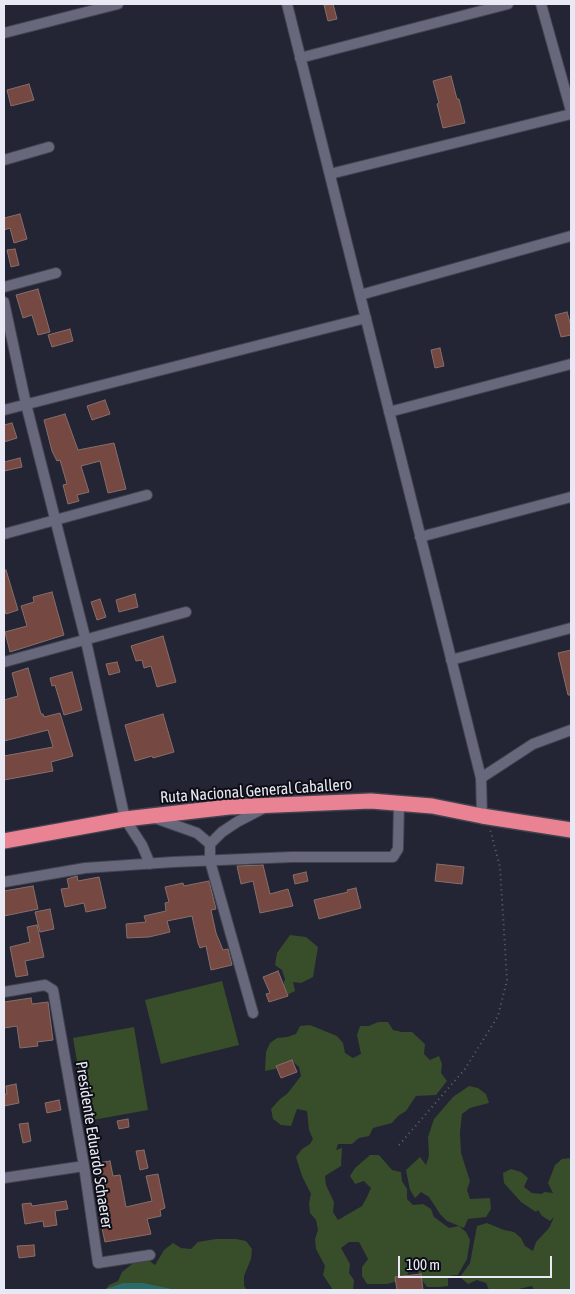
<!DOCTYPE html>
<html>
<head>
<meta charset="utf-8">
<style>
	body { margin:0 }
	#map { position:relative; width:575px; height:1294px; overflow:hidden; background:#232434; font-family:"Asap Condensed",sans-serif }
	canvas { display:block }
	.frame { position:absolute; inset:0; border:5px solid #e8e9f4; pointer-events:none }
	.scale { position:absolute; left:398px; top:1256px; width:154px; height:22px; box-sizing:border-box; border:2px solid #e8e9f4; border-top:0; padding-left:6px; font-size:15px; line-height:18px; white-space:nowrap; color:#e8e9f4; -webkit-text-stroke:4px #0d0e15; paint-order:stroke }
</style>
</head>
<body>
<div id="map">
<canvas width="575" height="1294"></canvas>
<div class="frame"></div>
<div class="scale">100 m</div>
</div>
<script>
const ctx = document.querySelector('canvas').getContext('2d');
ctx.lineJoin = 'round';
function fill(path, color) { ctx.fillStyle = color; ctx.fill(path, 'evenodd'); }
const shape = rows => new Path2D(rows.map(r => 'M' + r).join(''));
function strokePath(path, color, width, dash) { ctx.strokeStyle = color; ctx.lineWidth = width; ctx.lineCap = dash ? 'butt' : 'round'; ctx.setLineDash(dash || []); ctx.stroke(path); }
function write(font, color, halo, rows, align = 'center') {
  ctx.font = font + ' "Asap Condensed",sans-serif'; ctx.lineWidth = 4; ctx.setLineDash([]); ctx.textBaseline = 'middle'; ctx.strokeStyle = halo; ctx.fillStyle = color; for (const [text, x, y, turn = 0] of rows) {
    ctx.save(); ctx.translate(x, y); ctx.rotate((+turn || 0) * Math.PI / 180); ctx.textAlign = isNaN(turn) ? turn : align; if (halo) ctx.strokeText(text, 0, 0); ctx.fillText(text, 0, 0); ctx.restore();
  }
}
fill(shape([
	[290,935,306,937,318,947,313,977,301,983,293,982,295,991,287,995,282,988,285,979,282,970,275,965,277,953],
	[222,981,239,1045,161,1064,145,1000],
	[378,1022,388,1022,393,1030,402,1032,412,1032,425,1044,424,1054,430,1060,439,1056,442,1064,441,1073,447,1081,436,1095,416,1096,406,1111,398,1116,392,1123,373,1128,369,1136,359,1138,352,1144,338,1144,336,1150,342,1148,341,1166,325,1176,326,1185,334,1202,333,1212,338,1220,362,1206,367,1197,371,1188,364,1181,355,1184,350,1176,355,1168,370,1155,379,1155,392,1170,401,1172,402,1181,407,1189,407,1199,413,1205,423,1204,431,1209,434,1217,449,1228,459,1226,466,1232,470,1240,467,1259,458,1275,448,1276,448,1286,438,1287,427,1287,421,1279,417,1269,417,1259,408,1262,409,1271,405,1279,387,1284,367,1284,362,1276,362,1267,368,1259,359,1242,349,1242,341,1248,350,1264,349,1273,354,1280,353,1290,333,1290,323,1275,325,1266,316,1249,315,1239,318,1230,316,1220,310,1213,309,1203,311,1194,302,1176,296,1157,302,1149,310,1144,313,1139,309,1130,307,1111,297,1109,291,1126,281,1125,273,1119,271,1109,280,1099,287,1094,301,1076,299,1067,292,1061,275,1069,265,1071,266,1052,270,1043,277,1038,287,1037,296,1034,300,1026,310,1025,337,1036,343,1043,345,1053,353,1058,361,1054,357,1035,360,1026,369,1026],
	[134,1027,148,1110,87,1121,73,1038],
	[469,1086,478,1088,486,1094,489,1103,470,1108,462,1114,460,1133,461,1153,470,1181,467,1190,470,1199,490,1198,491,1209,486,1217,468,1219,464,1228,447,1221,440,1214,429,1197,421,1192,415,1198,410,1190,406,1170,420,1157,426,1165,429,1156,428,1137,434,1119,453,1097],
	[571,1158,571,1290,534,1290,532,1286,514,1290,489,1290,486,1283,477,1280,468,1284,460,1277,470,1263,477,1226,487,1223,504,1230,514,1232,521,1238,525,1246,533,1251,536,1242,549,1228,554,1217,550,1221,542,1216,538,1210,536,1212,521,1202,504,1183,503,1173,511,1169,521,1172,528,1178,524,1187,532,1193,541,1194,545,1192,553,1193,548,1183,555,1165,562,1159],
	[216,1239,236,1239,246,1241,252,1249,251,1259,244,1276,244,1286,247,1290,105,1290,109,1285,118,1281,122,1272,137,1260,147,1259,155,1265,164,1250,173,1243,181,1248,191,1249,198,1242]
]), '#384d29');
fill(shape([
	[123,1283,143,1283,176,1290,103,1290]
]), '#2d6b6b');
const building = shape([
	[333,4,337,19,328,21,324,5,333,4],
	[451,76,457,99,459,99,465,123,443,128,437,104,439,103,433,81,451,76],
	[29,84,34,100,11,106,7,90,29,84],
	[20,214,27,239,14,243,10,228,4,230,4,218,20,214],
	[15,249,19,265,11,267,7,250,15,249],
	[38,289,50,332,38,335,32,315,23,318,16,295,38,289],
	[567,312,571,326,571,335,561,337,555,315,567,312],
	[70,329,73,341,52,347,48,335,70,329],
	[440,348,444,366,435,368,431,350,440,348],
	[105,400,110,414,92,420,87,406,105,400],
	[65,414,78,450,114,443,126,489,108,493,100,461,81,466,89,492,77,495,79,501,68,504,63,485,67,484,60,460,57,461,52,451,44,420,65,414],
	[12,423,17,438,4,442,4,425,12,423],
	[20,458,22,467,4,471,4,462,20,458],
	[6,570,18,610,6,614,4,607,4,571,6,570],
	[52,592,64,635,10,652,5,632,27,626,21,606,34,602,33,597,52,592],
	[135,594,138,607,119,612,116,600,135,594],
	[100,599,106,617,97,620,91,602,100,599],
	[163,636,176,682,157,687,151,666,144,668,142,660,136,661,131,646,163,636],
	[571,650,571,695,568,695,558,653,571,650],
	[117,662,120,672,109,675,106,664,117,662],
	[28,668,41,714,43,714,44,717,60,713,73,756,51,762,53,771,4,780,4,756,53,747,48,730,4,741,4,700,18,696,12,673,28,668],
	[72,672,82,710,64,715,55,685,52,686,50,678,72,672],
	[163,714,174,752,153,758,152,756,135,761,125,725,163,714],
	[437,864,464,867,462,884,435,881,437,864],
	[263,865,270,894,288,889,293,906,260,913,253,881,241,884,237,866,263,865],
	[306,872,308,881,295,884,293,875,306,872],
	[77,876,78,881,99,877,106,908,86,912,84,903,65,907,61,889,69,888,67,879,77,876],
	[209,881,216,909,211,910,216,933,223,950,228,949,232,965,211,970,206,946,200,948,198,943,192,916,167,921,170,932,149,937,127,938,126,924,146,922,144,916,166,911,165,903,169,902,165,887,183,883,184,886,209,881],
	[33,886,38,909,4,916,4,891,33,886],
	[356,888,361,908,319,919,314,900,348,892,347,890,356,888],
	[50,909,54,929,40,932,35,912,50,909],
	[37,925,44,957,25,961,28,975,16,977,10,947,30,942,27,927,37,925],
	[278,971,288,996,269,1002,266,994,270,993,263,977,278,971],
	[31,998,32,1004,48,1002,53,1040,37,1042,38,1046,20,1048,17,1026,4,1028,4,1002,31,998],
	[292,1060,297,1072,281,1078,276,1066,292,1060],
	[16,1084,19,1103,4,1106,4,1094,7,1094,6,1086,16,1084],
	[59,1100,61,1110,47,1113,45,1103,59,1100],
	[128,1119,129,1127,119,1129,117,1121,128,1119],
	[28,1123,31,1141,23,1143,19,1124,28,1123],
	[144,1150,148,1168,140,1170,136,1151,144,1150],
	[110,1161,113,1176,120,1175,126,1207,152,1201,146,1176,158,1174,165,1208,160,1210,161,1216,147,1219,151,1234,105,1242,100,1219,108,1218,103,1190,102,1190,99,1175,94,1176,92,1164,110,1161],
	[66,1201,68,1209,55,1211,57,1225,44,1227,43,1221,25,1224,22,1204,31,1203,32,1206,66,1201],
	[34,1245,35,1256,19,1258,17,1246,34,1245],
	[421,1274,423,1290,397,1290,395,1277,421,1274]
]);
fill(building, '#754842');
strokePath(building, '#866f6b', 1);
const street = shape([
	[287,4,481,778,482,816],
	[541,4,571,111],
	[4,33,118,4],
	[300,58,508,4],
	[4,160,49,147],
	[330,174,571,114],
	[4,287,56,273],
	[360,295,571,236],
	[4,302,26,404,86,641,125,819,142,845,150,864],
	[4,410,366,318],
	[389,412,571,364],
	[4,534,147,495],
	[420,537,571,497],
	[451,660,571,628],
	[4,662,186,612],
	[481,778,533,744,571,730],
	[155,818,197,833,210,844],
	[4,882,85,868,173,862,292,857,393,857,398,849,399,803],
	[4,992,45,985,53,990,84,1166,98,1263,150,1255],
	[253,1013,210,861,210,844,222,832,237,822,264,808],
	[4,1178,84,1166]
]);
const highway = shape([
	[4,841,125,819,229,807,371,801,432,806,482,816,571,830]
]);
strokePath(street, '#42424f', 12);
strokePath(highway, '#42424f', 18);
strokePath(shape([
	[399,1145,465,1069,498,1016,507,980,500,867,490,829]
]), '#626371', 2, [1, 4]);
strokePath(street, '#67687b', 10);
strokePath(highway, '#e98292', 15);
write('16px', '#e8e9f4', '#0d0e15', [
	["Ruta Nacional General Caballero",256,791,-4],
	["Presidente Eduardo Schaerer",94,1145,81]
]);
</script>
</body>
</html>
